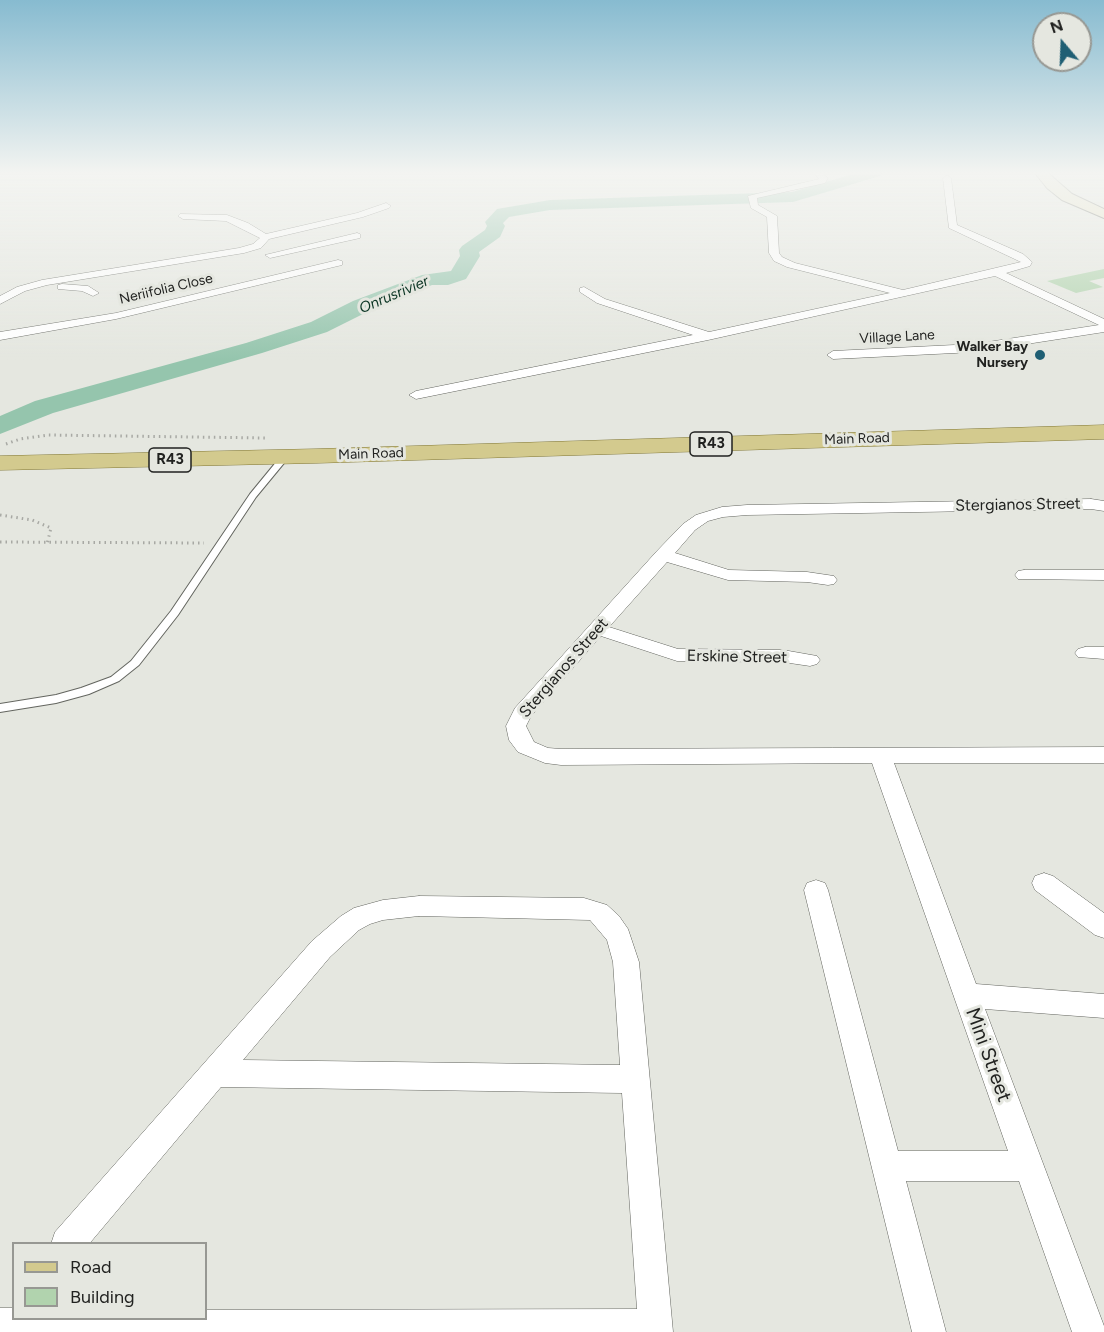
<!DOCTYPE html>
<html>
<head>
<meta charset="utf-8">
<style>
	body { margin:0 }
	#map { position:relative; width:1104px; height:1332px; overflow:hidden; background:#e5e7e0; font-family:Figtree,sans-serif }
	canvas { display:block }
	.legend { position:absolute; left:12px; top:1242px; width:195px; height:78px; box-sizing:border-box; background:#e5e7e0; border:2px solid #979893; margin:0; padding:8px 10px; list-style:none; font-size:18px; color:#212220 }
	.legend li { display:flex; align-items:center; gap:12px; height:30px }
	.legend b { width:30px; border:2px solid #979893 }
	.north { position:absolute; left:1032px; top:12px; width:60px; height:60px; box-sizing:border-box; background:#e5e7e0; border:2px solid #979893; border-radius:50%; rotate:341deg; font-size:16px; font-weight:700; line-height:24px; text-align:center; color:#212220 }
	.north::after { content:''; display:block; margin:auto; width:21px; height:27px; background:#1f5f74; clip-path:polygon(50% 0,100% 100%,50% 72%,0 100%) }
</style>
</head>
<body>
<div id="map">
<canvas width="1104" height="1332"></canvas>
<ul class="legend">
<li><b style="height:8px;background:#d3ca8e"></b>Road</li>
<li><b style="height:16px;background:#b1d3ae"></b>Building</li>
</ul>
<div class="north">N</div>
</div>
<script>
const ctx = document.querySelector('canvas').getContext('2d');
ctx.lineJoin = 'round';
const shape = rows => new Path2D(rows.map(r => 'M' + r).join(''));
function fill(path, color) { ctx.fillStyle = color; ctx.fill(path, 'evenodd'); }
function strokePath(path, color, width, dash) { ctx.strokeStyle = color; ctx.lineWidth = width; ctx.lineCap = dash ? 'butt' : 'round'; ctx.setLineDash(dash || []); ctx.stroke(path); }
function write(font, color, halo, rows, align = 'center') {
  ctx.font = font + ' Figtree,sans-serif'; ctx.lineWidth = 6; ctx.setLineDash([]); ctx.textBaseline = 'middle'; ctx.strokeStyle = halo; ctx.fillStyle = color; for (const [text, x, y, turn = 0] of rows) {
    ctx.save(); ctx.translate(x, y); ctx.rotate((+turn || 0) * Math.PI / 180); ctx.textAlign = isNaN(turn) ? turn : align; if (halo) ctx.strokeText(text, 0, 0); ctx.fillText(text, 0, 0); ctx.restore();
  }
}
fill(shape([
	[856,173,882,173,880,176,793,202,550,210,509,217,503,223,505,226,500,237,479,252,480,256,466,279,448,285,432,285,369,311,327,332,262,353,53,413,0,434,0,416,35,401,246,343,311,322,353,301,422,275,451,271,460,256,459,250,462,246,485,230,487,226,485,222,497,209,550,200,792,192,856,173]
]), '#95c5ad');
fill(shape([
	[1104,269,1104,278,1089,281,1103,287,1076,293,1047,281]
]), '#b1d3ae');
const lane = shape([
	[282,455,288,455,289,457,256,497,178,615,139,665,119,681,89,694,56,703,0,712,0,704,56,695,81,688,111,677,131,661,171,611,250,494,282,455]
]);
const street = shape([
	[813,173,823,173,828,178,825,183,757,198,758,205,777,216,779,253,782,257,795,263,903,290,1021,262,949,228,943,178,947,175,951,178,957,225,1023,254,1032,262,1030,266,1006,273,1104,319,1104,332,975,352,833,359,827,355,833,351,975,344,1099,325,995,276,708,340,416,399,409,395,416,391,693,335,597,303,580,292,580,288,584,287,605,299,709,332,890,293,787,267,774,261,769,253,767,217,751,208,748,196,819,179,813,173],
	[386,203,391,206,389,208,363,217,269,239,261,248,244,253,47,285,25,291,0,304,0,296,17,287,42,280,239,248,253,244,260,238,226,221,183,219,178,216,180,214,227,215,248,223,266,234,357,213,386,203],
	[357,233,360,234,360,238,270,258,265,255,357,233],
	[338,260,342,261,342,265,116,319,0,340,0,332,116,313,338,260],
	[62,284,88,286,99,293,93,296,82,291,58,289,58,285,62,284],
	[1091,499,1104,501,1104,511,1091,509,747,515,723,517,708,521,695,530,675,553,729,570,807,572,834,576,837,580,834,584,828,585,807,582,728,580,667,562,609,627,678,649,783,650,817,656,820,660,817,664,810,666,783,662,677,661,601,636,531,716,526,726,534,742,548,748,561,749,1104,747,1104,763,894,763,976,984,1104,994,1104,1018,985,1009,1104,1326,1104,1332,1072,1332,1019,1181,906,1181,946,1332,912,1332,804,890,807,883,816,880,825,883,828,890,898,1151,1008,1151,872,763,561,765,545,763,518,752,509,740,506,726,515,708,657,551,683,524,696,515,722,507,747,505,1091,499],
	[1024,570,1104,570,1104,580,1018,579,1015,575,1018,571,1024,570],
	[1085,647,1104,647,1104,659,1078,657,1075,653,1078,649,1085,647],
	[1044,873,1053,876,1104,913,1104,938,1095,935,1035,890,1032,883,1035,876,1044,873],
	[419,896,584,898,607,905,619,916,628,929,639,962,673,1332,0,1332,0,1308,14,1308,14,1318,206,1318,206,1310,637,1309,622,1093,221,1087,89,1244,51,1244,55,1232,312,941,341,916,354,908,383,900,419,896],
	[419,916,590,920,607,940,613,962,620,1065,243,1060,330,957,359,930,370,924,383,920,419,916]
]);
const secondary = shape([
	[1035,173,1048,173,1072,194,1104,209,1104,218,1062,200,1047,188,1035,173]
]);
const primary = shape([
	[1104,425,1104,439,317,463,0,470,0,456,317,449,1104,425]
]);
strokePath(lane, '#63655f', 2);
strokePath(street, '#63655f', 1);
strokePath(secondary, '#63655f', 2);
strokePath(primary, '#827837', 1);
strokePath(shape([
	[6,444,20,439,48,435,265,438],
	[0,515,32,520,51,528,47,544],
	[0,542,204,543]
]), '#a8a9a4', 3, [1.5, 4]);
fill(lane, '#fff');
fill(street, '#fff');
fill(secondary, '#e9e5c7');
fill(primary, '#d3ca8e');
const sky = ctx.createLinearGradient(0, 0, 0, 360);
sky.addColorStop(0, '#87bbd0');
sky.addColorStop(0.48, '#f3f4f1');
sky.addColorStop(1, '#f3f4f100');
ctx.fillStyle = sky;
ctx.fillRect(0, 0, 1104, 360);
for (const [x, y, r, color] of [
	[1040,355,6,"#1f5f74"]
]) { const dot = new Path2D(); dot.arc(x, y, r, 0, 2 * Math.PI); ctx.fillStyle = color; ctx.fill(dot); strokePath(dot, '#e5e7e0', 2); }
write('14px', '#212220', '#e5e7e0', [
	["Neriifolia Close",166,289,-13],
	["Village Lane",897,337,-3],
	["Main Road",857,439,-2],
	["Main Road",371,454,-2]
]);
write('bold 14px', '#212220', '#e5e7e0', [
	["Walker Bay",1028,347],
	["Nursery",1028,363]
], 'right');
write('italic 15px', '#0c3625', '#e5e7e0', [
	["Onrusrivier",394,295,-23]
]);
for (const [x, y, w] of [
	[711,444,42],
	[170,460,42]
]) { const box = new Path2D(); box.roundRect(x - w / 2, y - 12, w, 24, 4.5); ctx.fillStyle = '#e5e7e0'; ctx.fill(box); strokePath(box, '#212220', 1.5); }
write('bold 15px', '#212220', null, [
	["R43",711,444],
	["R43",170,460]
]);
write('16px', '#212220', '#e5e7e0', [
	["Stergianos Street",1018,505,-1],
	["Erskine Street",737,657,1],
	["Stergianos Street",564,668,-49]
]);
write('20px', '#212220', '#e5e7e0', [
	["Mini Street",988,1055,70]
]);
</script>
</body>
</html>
